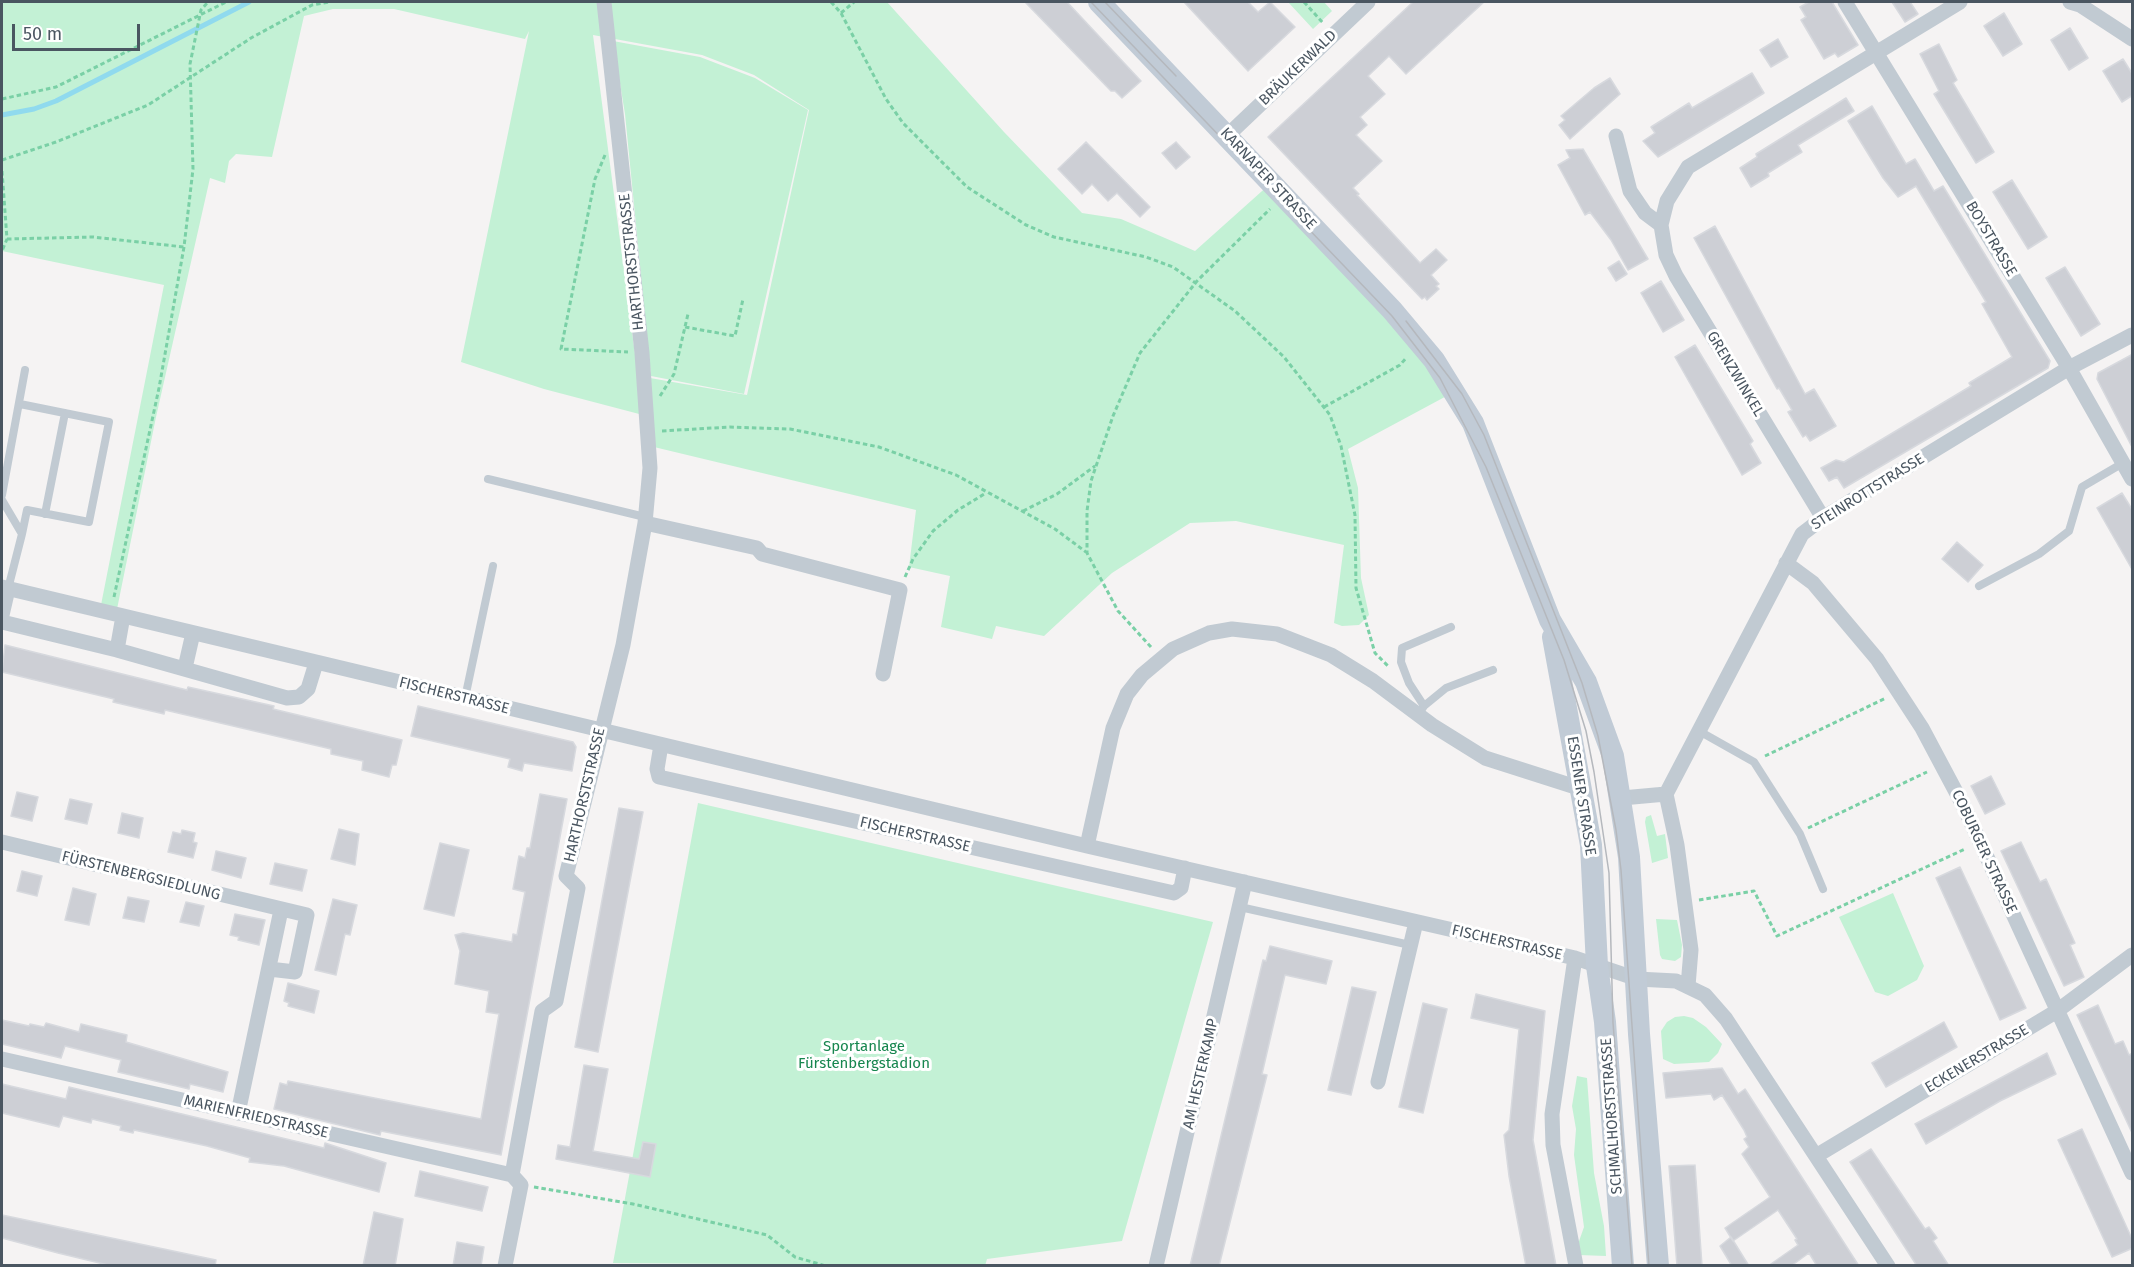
<!DOCTYPE html>
<html>
<head>
<meta charset="utf-8">
<style>
	body { margin:0 }
	#map { position:relative; width:2134px; height:1267px; overflow:hidden; background:#f5f3f3; font-family:"Fira Sans",sans-serif }
	canvas { display:block }
	.frame { position:absolute; inset:0; border:3px solid #4a5661; pointer-events:none }
	.scale { position:absolute; left:12px; top:24px; width:128px; height:27px; box-sizing:border-box; border:3px solid #4a5661; border-top:0; padding-left:8px; font-size:18px; line-height:21px; white-space:nowrap; color:#4a5661; -webkit-text-stroke:4px #fff; paint-order:stroke }
</style>
</head>
<body>
<div id="map">
<canvas width="2134" height="1267"></canvas>
<div class="frame"></div>
<div class="scale">50 m</div>
</div>
<script>
const ctx = document.querySelector('canvas').getContext('2d');
ctx.lineJoin = 'round';
function fill(path, color) { ctx.fillStyle = color; ctx.fill(path, 'evenodd'); }
const shape = rows => new Path2D(rows.map(r => 'M' + r).join(''));
function strokePath(path, color, width, dash) { ctx.strokeStyle = color; ctx.lineWidth = width; ctx.lineCap = dash ? 'butt' : 'round'; ctx.setLineDash(dash || []); ctx.stroke(path); }
function write(font, color, halo, rows, align = 'center') {
  ctx.font = font + ' "Fira Sans",sans-serif'; ctx.lineWidth = 6; ctx.setLineDash([]); ctx.textBaseline = 'middle'; ctx.strokeStyle = halo; ctx.fillStyle = color; for (const [text, x, y, turn = 0] of rows) {
    ctx.save(); ctx.translate(x, y); ctx.rotate((+turn || 0) * Math.PI / 180); ctx.textAlign = isNaN(turn) ? turn : align; if (halo) ctx.strokeText(text, 0, 0); ctx.fillText(text, 0, 0); ctx.restore();
  }
}
fill(shape([
	[2,2,887,2,1004,132,1082,213,1121,219,1195,251,1271,183,1454,392,1348,449,1358,488,1361,578,1369,615,1359,625,1342,626,1334,623,1344,545,1236,521,1190,523,1112,573,1044,636,996,626,992,639,941,627,950,576,909,567,916,510,654,447,650,378,747,395,809,110,754,75,702,55,593,35,643,415,544,389,461,362,529,31,525,39,394,9,333,9,304,16,272,157,236,154,229,161,225,183,210,178,156,417,116,614,100,610,164,285,2,251],
	[1288,2,1324,2,1332,11,1313,29],
	[613,41,700,57,755,78,808,110,744,394,651,376,625,114],
	[698,803,1213,922,1122,1241,987,1259,985,1266,613,1263],
	[1651,815,1657,836,1665,834,1668,858,1652,863,1645,822,1646,817],
	[1893,893,1924,966,1917,980,1888,996,1875,992,1839,917],
	[1656,919,1677,920,1682,945,1681,957,1675,961,1662,959,1660,955],
	[1684,1016,1693,1018,1706,1027,1722,1044,1718,1053,1709,1062,1674,1064,1663,1059,1661,1031,1667,1022,1675,1017],
	[1577,1076,1587,1078,1594,1173,1604,1226,1606,1256,1579,1255,1578,1244,1584,1227,1574,1155,1576,1129,1572,1106]
]), '#c3f1d5');
strokePath(shape([
	[2,115,34,109,56,101,249,2]
]), '#90daee', 5);
const building = shape([
	[1025,2,1067,2,1141,81,1122,98,1115,91,1111,91,1025,2],
	[1184,2,1248,2,1258,12,1270,2,1295,27,1248,71,1184,2],
	[1413,2,1484,2,1406,74,1389,56,1368,76,1385,94,1360,117,1367,125,1356,135,1382,161,1353,188,1359,194,1357,195,1420,263,1436,249,1447,260,1431,275,1439,284,1436,286,1439,289,1427,300,1425,297,1422,299,1268,137,1413,2],
	[1809,2,1832,2,1858,45,1838,57,1835,53,1824,59,1801,20,1806,17,1800,7,1809,2],
	[1892,2,1910,2,1918,14,1905,22,1892,2],
	[2004,13,2022,44,2003,56,1984,26,2004,13],
	[2070,28,2088,58,2069,70,2051,40,2070,28],
	[1778,39,1788,57,1771,67,1760,50,1778,39],
	[1939,44,1957,80,1953,83,1994,152,1976,163,1934,94,1939,91,1920,54,1939,44],
	[2123,59,2133,75,2133,95,2122,102,2103,71,2123,59],
	[1752,73,1764,93,1751,101,1658,157,1643,141,1655,133,1651,127,1689,103,1692,108,1752,73],
	[1610,78,1620,94,1570,139,1559,125,1565,120,1561,116,1594,88,1610,78],
	[1846,98,1854,111,1798,145,1802,152,1768,173,1769,176,1751,187,1740,168,1757,157,1756,154,1846,98],
	[1872,106,1906,164,1915,159,1934,191,1943,186,2050,361,2048,368,1844,488,1837,477,1829,481,1821,468,1836,460,1844,462,1971,386,1969,383,2012,357,1982,304,1986,302,1916,186,1898,197,1883,178,1848,121,1872,106],
	[1086,142,1150,207,1140,217,1117,193,1108,201,1092,184,1082,194,1058,169,1086,142],
	[1176,142,1190,157,1176,169,1162,153,1176,142],
	[1583,149,1648,259,1628,270,1611,240,1590,212,1585,215,1558,165,1570,158,1566,150,1583,149],
	[2012,180,2047,237,2028,249,1993,192,2012,180],
	[1715,226,1805,394,1814,389,1836,426,1810,441,1806,435,1803,437,1788,412,1792,410,1779,388,1777,389,1694,238,1715,226],
	[1619,261,1627,274,1616,281,1608,268,1619,261],
	[2065,267,2100,324,2081,336,2046,278,2065,267],
	[1661,281,1684,320,1663,332,1641,293,1661,281],
	[1695,345,1753,441,1750,444,1761,463,1742,475,1675,357,1695,345],
	[2133,354,2133,449,2097,379,2098,373,2133,354],
	[2122,493,2133,511,2133,571,2097,508,2122,493],
	[1957,542,1983,565,1968,582,1942,559,1957,542],
	[5,645,187,690,188,687,274,706,273,709,402,740,396,765,392,765,389,777,362,770,363,761,331,754,331,749,165,710,164,714,113,702,114,699,2,672,5,645],
	[418,706,573,742,576,747,572,771,524,763,522,771,508,767,510,759,411,736,418,706],
	[1991,776,2005,804,1985,814,1971,786,1991,776],
	[17,792,38,797,32,821,11,816,17,792],
	[540,794,567,799,501,1155,381,1131,380,1135,274,1109,280,1083,287,1085,288,1081,481,1119,499,1014,486,1012,489,991,455,984,460,951,455,935,463,933,512,942,513,934,517,935,525,892,513,889,519,856,525,858,527,848,530,848,540,794],
	[70,799,92,804,87,824,65,819,70,799],
	[619,808,643,812,598,1052,575,1047,619,808],
	[122,813,143,818,139,838,118,833,122,813],
	[339,829,359,834,355,865,331,859,339,829],
	[182,830,195,833,193,842,197,843,193,858,168,852,173,832,181,834,182,830],
	[2021,842,2040,882,2046,879,2075,943,2070,945,2084,977,2064,986,2001,851,2021,842],
	[440,843,469,850,454,916,424,909,440,843],
	[216,851,246,858,241,878,212,870,216,851],
	[275,863,307,870,302,891,270,884,275,863],
	[1960,867,2026,1008,2000,1020,1936,878,1960,867],
	[22,871,42,876,37,896,17,891,22,871],
	[73,888,96,894,89,925,65,920,73,888],
	[128,897,149,901,144,922,123,918,128,897],
	[333,899,357,905,350,935,345,934,336,975,315,970,333,899],
	[186,902,204,906,199,926,180,922,186,902],
	[235,914,265,920,259,945,238,940,239,937,230,935,235,914],
	[1270,946,1332,961,1326,984,1285,975,1262,1074,1267,1075,1219,1266,1190,1266,1263,960,1266,961,1270,946],
	[288,983,319,991,314,1013,288,1006,289,1003,284,1001,288,983],
	[1352,987,1376,992,1351,1095,1328,1090,1352,987],
	[1476,994,1545,1011,1533,1140,1556,1266,1526,1266,1509,1176,1504,1135,1509,1130,1519,1029,1471,1018,1476,994],
	[1423,1003,1447,1009,1423,1113,1399,1107,1423,1003],
	[2098,1005,2115,1044,2123,1041,2129,1055,2133,1053,2133,1135,2077,1015,2098,1005],
	[2,1020,29,1026,30,1024,44,1027,46,1023,79,1032,81,1024,127,1035,126,1042,228,1072,223,1092,190,1084,189,1089,118,1072,121,1060,65,1046,61,1058,2,1044,2,1020],
	[1944,1022,1957,1047,1886,1087,1872,1063,1944,1022],
	[2047,1053,2056,1074,2000,1101,1926,1144,1915,1124,2047,1053],
	[584,1065,608,1069,593,1151,639,1159,643,1142,656,1144,650,1177,556,1159,558,1145,570,1147,584,1065],
	[1722,1068,1738,1094,1745,1089,1859,1266,1817,1266,1809,1253,1791,1266,1768,1266,1798,1245,1795,1240,1797,1239,1778,1210,1733,1241,1725,1228,1770,1197,1742,1154,1749,1147,1744,1139,1747,1137,1744,1130,1722,1095,1714,1100,1711,1094,1666,1098,1663,1073,1722,1068],
	[2,1084,66,1099,69,1087,324,1148,325,1143,386,1163,379,1192,284,1166,249,1162,250,1158,207,1146,134,1130,133,1133,120,1130,121,1126,92,1119,91,1123,63,1116,59,1127,2,1113,2,1084],
	[2082,1129,2133,1241,2133,1248,2112,1257,2058,1140,2082,1129],
	[1871,1149,1925,1229,1929,1227,1937,1238,1933,1241,1949,1266,1917,1266,1850,1162,1871,1149],
	[1695,1165,1702,1266,1677,1266,1669,1166,1695,1165],
	[420,1171,488,1187,482,1211,415,1196,420,1171],
	[374,1212,403,1219,395,1266,363,1266,374,1212],
	[2,1215,216,1260,215,1266,112,1266,58,1253,2,1238,2,1215],
	[1731,1237,1749,1266,1732,1266,1720,1246,1731,1237],
	[457,1242,484,1247,481,1266,453,1266,457,1242]
]);
fill(building, '#cdcfd5');
strokePath(building, '#d7d9de', 1.5);
strokePath(shape([
	[831,2,841,13,886,99,903,123,967,187,1026,225,1054,237,1146,257,1173,267,1235,311,1284,357,1330,415,1341,446,1355,515,1356,588,1375,653,1389,667],
	[1304,2,1324,24],
	[841,13,854,2],
	[2,99,56,87,226,2],
	[605,155,595,179,561,349,628,352],
	[2,160,56,142,148,105,251,38,312,5,329,2],
	[2,171,7,239,2,251],
	[7,239,93,237,184,247],
	[685,327,735,336,743,299],
	[660,396,674,374,688,314],
	[1324,407,1400,365,1407,357],
	[662,431,730,427,790,429,879,447,956,475,1055,529,1086,552],
	[1023,511,1057,494,1095,466],
	[905,577,913,559,933,531,958,510,986,493],
	[114,597,159,388,184,247,193,169,190,64,201,10,208,2],
	[1151,647,1118,611,1087,553,1087,511,1091,481,1113,416,1140,353,1197,281,1270,209],
	[1765,756,1886,698],
	[1808,828,1927,772],
	[1699,900,1754,891,1777,936,1965,849],
	[534,1187,633,1204,767,1235,795,1257,826,1266]
]), '#7ad0a6', 3, [4.5, 3]);
strokePath(shape([
	[20,404,109,422,89,522,27,510,22,534],
	[488,479,645,517],
	[2,495,25,370],
	[2,500,22,534,8,589],
	[45,514,65,413],
	[1979,586,2039,554,2069,531,2082,487,2123,463],
	[465,698,493,566],
	[1424,706,1446,688,1493,670],
	[1418,715,1424,706,1409,683,1401,662,1402,648,1451,627],
	[1699,731,1754,762,1800,834,1823,889],
	[1240,907,1410,945]
]), '#c1cad2', 8);
strokePath(shape([
	[1845,2,2069,368,2132,479],
	[2070,2,2080,5,2132,39],
	[1228,135,1368,2],
	[1616,136,1630,191,1645,213,1661,225],
	[1823,518,1676,276,1666,255,1661,225,1667,201,1688,167,1960,2],
	[645,523,757,548,762,554,900,590,883,674],
	[1786,563,1813,583,1877,659,1922,728,1964,807,2132,1173],
	[2,587,1087,846,1575,958,1637,979,1676,981,1705,995,1726,1019,1888,1266],
	[2,615,8,589],
	[2,622,117,650,287,698,299,697,308,689,316,663],
	[117,650,123,616],
	[185,668,193,633],
	[661,745,657,769,659,777,1174,893,1181,888,1185,868],
	[1666,794,1677,845,1691,950,1688,986],
	[1622,798,1666,794,1802,534,1823,518,2069,368,2132,335],
	[2,842,307,915,295,972,269,969],
	[1087,846,1113,728,1127,694,1142,675,1173,649,1209,633,1232,629,1277,634,1331,655,1373,681,1432,725,1485,758,1582,789],
	[1575,958,1552,1114,1553,1145,1576,1266],
	[2,1059,512,1175],
	[1378,1082,1416,922],
	[238,1113,281,910],
	[1816,1156,2057,1011,2132,955],
	[512,1175,542,1011,556,1001,578,888,566,876,623,645,645,523,650,468,642,353,604,2],
	[505,1266,521,1185,512,1175],
	[1156,1266,1245,882]
]), '#c1cad2', 15);
strokePath(shape([
	[1099,2,1392,310,1434,360,1473,423,1550,620,1586,682,1613,756,1629,857,1639,1034,1658,1266],
	[1553,637,1591,845,1597,966,1605,1022,1623,1266]
]), '#c1cbd6', 22);
strokePath(shape([
	[1091,2,1392,316,1440,378,1486,467,1564,660,1586,731,1594,772,1609,873,1613,1023,1632,1266],
	[1105,2,1176,76],
	[1267,172,1302,209],
	[1406,321,1462,394,1484,435,1582,683,1598,736,1616,830,1621,870,1649,1266]
]), '#b5b8bd', 1.5);
write('15px', '#4a5661', '#fff', [
	["BRÄUKERWALD",1298,68,-44],
	["KARNAPER STRASSE",1268,179,47],
	["BOYSTRASSE",1991,239,59],
	["HARTHORSTSTRASSE",632,262,-96],
	["GRENZWINKEL",1735,374,59],
	["STEINROTTSTRASSE",1868,492,-32],
	["FISCHERSTRASSE",454,696,14],
	["HARTHORSTSTRASSE",585,795,-77],
	["ESSENER STRASSE",1581,796,81],
	["FISCHERSTRASSE",915,835,13],
	["COBURGER STRASSE",1984,852,65],
	["FÜRSTENBERGSIEDLUNG",141,876,14],
	["FISCHERSTRASSE",1507,943,13],
	["ECKENERSTRASSE",1977,1059,-31],
	["AM HESTERKAMP",1201,1074,-77],
	["SCHMALHORSTSTRASSE",1612,1116,-94],
	["MARIENFRIEDSTRASSE",256,1117,13]
]);
write('15px', '#17864f', '#fff', [
	["Sportanlage",864,1047],
	["Fürstenbergstadion",864,1064]
]);
</script>
</body>
</html>
